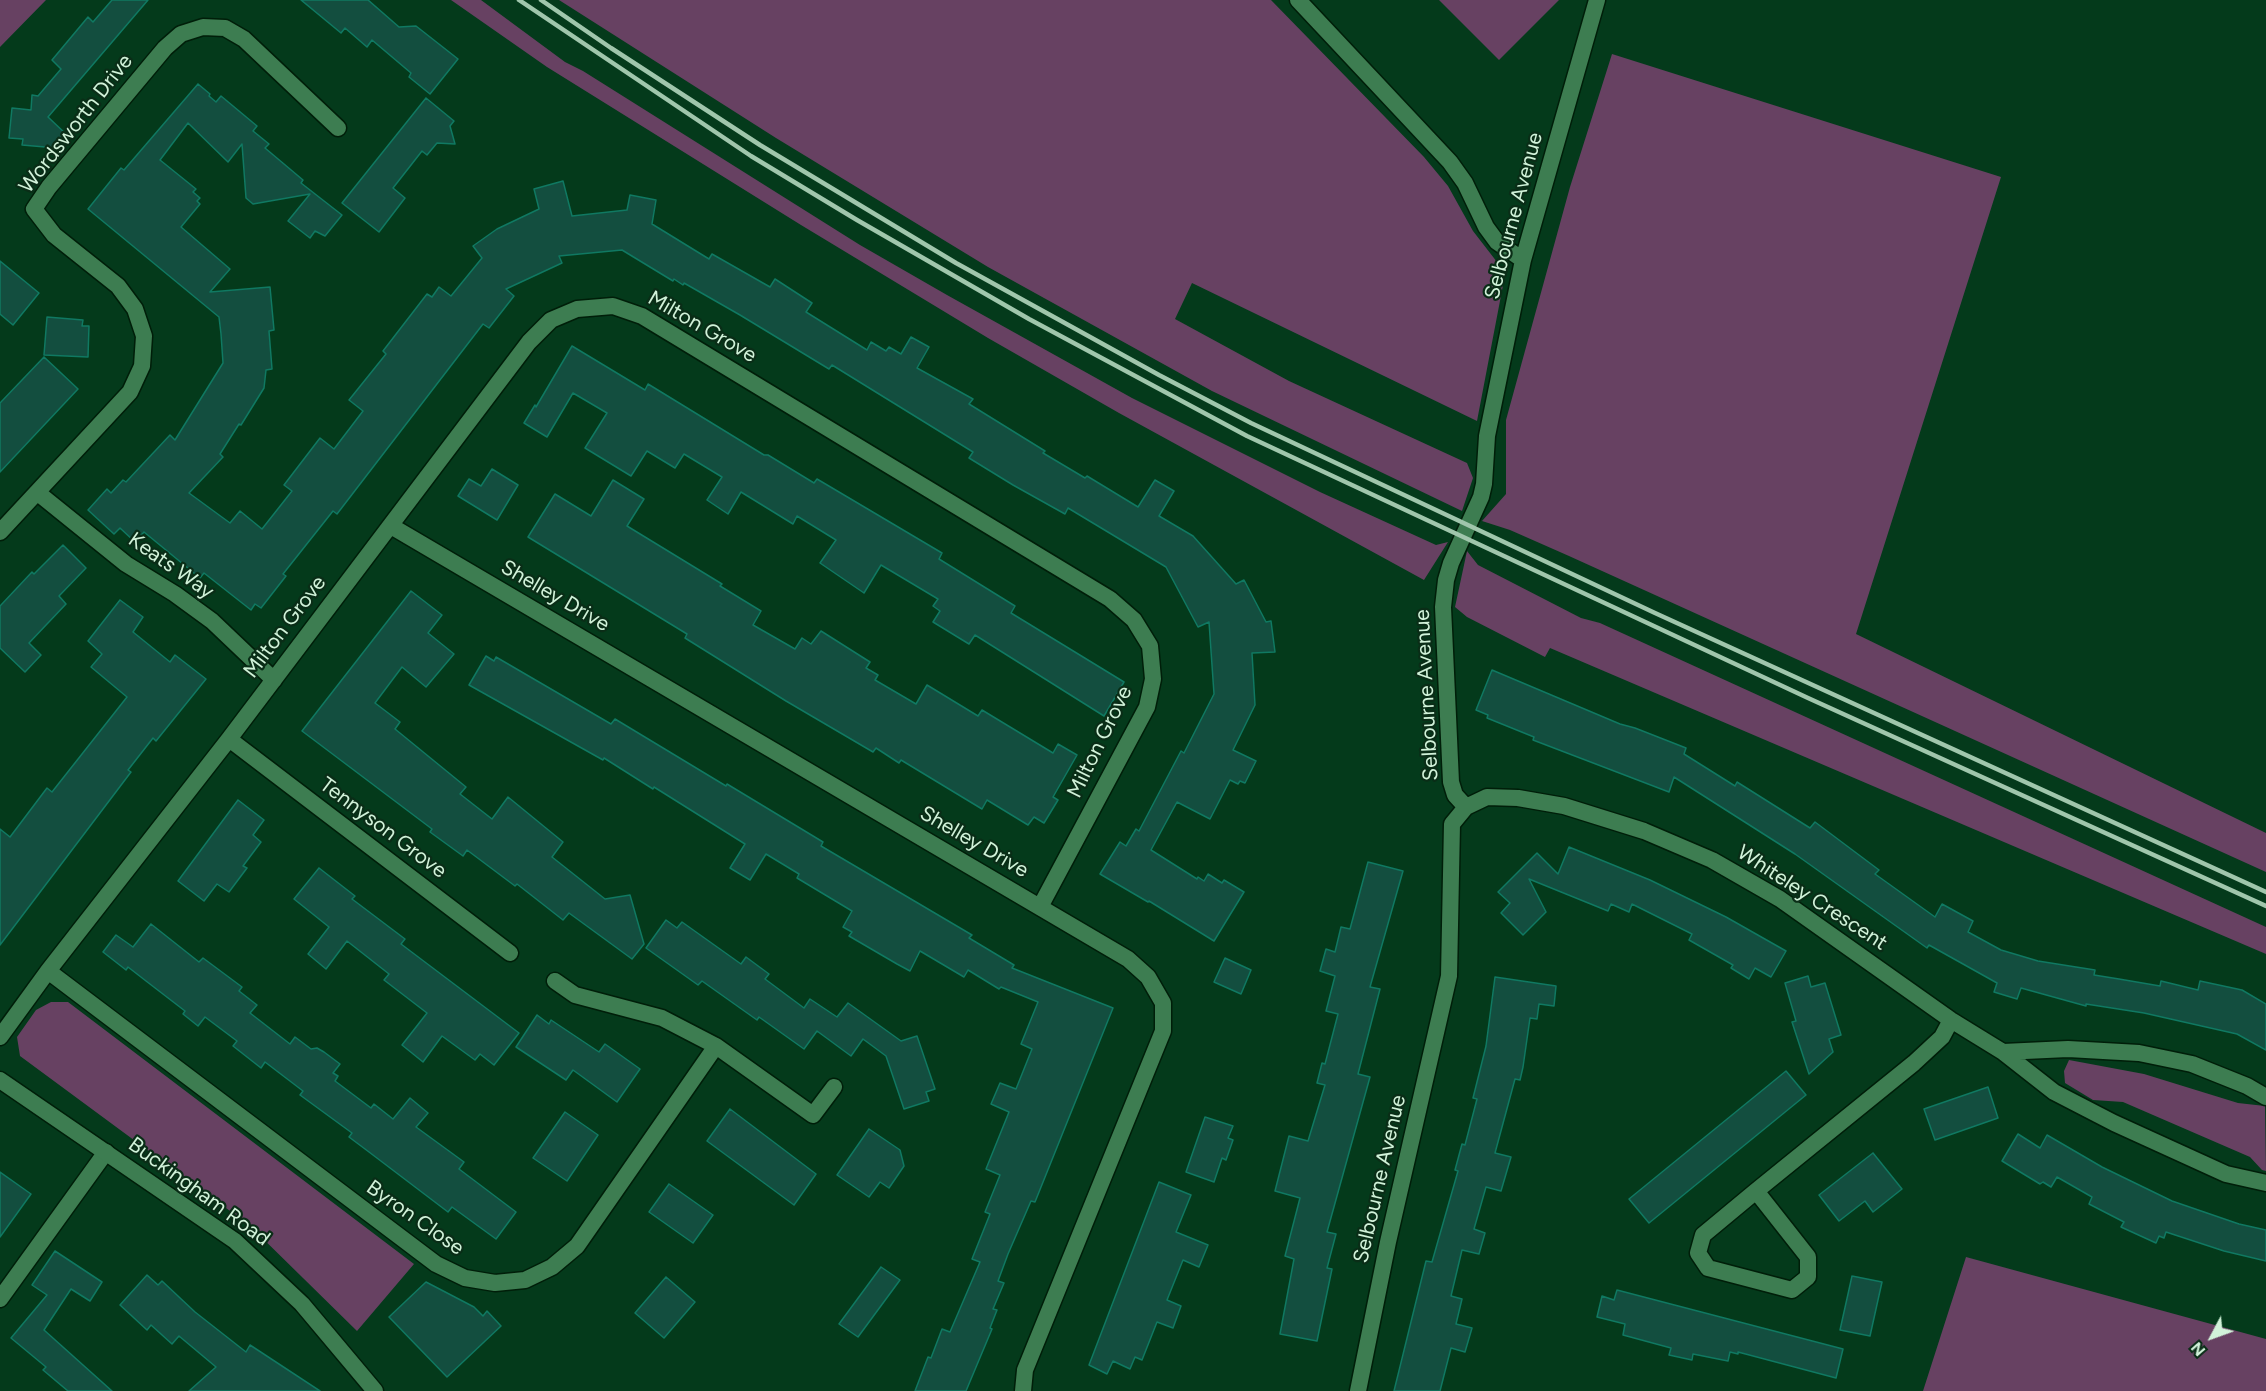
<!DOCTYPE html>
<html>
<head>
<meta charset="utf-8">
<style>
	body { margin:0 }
	#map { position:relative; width:2266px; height:1391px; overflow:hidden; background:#043a1b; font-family:Figtree,sans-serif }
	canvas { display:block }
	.north { position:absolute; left:2182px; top:1307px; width:60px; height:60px; -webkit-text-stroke:4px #0a2d17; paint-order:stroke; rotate:229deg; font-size:16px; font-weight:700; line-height:24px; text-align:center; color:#d1f2d9 }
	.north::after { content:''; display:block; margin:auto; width:21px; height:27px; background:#d1f2d9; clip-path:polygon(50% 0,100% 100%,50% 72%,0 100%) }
</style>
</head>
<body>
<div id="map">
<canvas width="2266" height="1391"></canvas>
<div class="north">N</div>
</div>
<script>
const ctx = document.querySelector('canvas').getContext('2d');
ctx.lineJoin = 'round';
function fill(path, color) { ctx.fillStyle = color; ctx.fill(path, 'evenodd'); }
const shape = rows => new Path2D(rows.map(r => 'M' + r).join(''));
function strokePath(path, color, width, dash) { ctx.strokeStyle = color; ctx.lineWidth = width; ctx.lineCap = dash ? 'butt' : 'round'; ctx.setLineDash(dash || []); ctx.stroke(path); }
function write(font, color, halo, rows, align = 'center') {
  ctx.font = font + ' Figtree,sans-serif'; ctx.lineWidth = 4.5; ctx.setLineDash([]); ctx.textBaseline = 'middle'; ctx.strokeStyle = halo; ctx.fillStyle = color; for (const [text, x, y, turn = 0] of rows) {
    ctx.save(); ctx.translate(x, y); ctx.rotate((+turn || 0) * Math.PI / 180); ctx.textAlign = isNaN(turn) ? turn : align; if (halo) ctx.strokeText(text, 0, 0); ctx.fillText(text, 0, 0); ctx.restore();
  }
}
fill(shape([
	[0,0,46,0,0,47],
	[451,0,481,0,565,62,583,71,860,245,947,295,1132,398,1320,492,1436,545,1448,542,1424,580,1119,413,988,338,801,225,547,67],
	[559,0,1271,0,1424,157,1448,186,1473,231,1497,262,1504,280,1477,421,1192,283,1175,319,1289,381,1467,463,1473,478,1462,511,1212,391,988,267,776,138],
	[1439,0,1559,0,1499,60],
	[1612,54,2001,177,1856,634,2266,833,2266,872,1569,556,1510,530,1482,521,1506,494,1506,420,1570,187],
	[1467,551,1478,565,1581,618,1600,623,2266,927,2266,954,1550,648,1545,657,1467,617,1455,607],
	[51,1002,68,1002,414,1264,357,1331,249,1225,20,1056,17,1037,36,1010],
	[2069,1060,2144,1074,2238,1103,2265,1106,2266,1171,2262,1170,2250,1157,2123,1102,2093,1100,2065,1083,2064,1071],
	[1966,1257,2266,1339,2266,1391,1923,1391]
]), '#674162');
const building = shape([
	[112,0,148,0,48,117,67,135,51,153,45,147,22,145,23,139,9,138,12,108,31,110,32,95,38,96,61,69,52,60,88,17,93,22,112,0],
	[301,0,368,0,399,27,416,26,458,59,430,94,409,77,411,73,372,40,367,47,345,28,341,33,301,0],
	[198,84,210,94,209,96,216,102,221,96,257,126,253,131,269,144,265,148,303,180,301,183,342,215,325,236,315,231,310,238,288,221,310,194,253,204,246,198,242,144,228,162,188,123,160,160,196,189,193,192,200,198,197,201,200,204,181,227,230,269,210,292,270,287,274,330,269,331,272,369,266,370,264,388,241,425,239,424,220,454,223,457,189,493,230,523,240,511,262,529,292,491,284,485,320,438,334,449,363,411,349,400,386,354,383,351,427,294,432,297,439,287,451,296,482,258,473,246,497,229,539,209,534,189,563,181,572,216,627,210,630,195,656,200,652,224,709,259,712,254,770,287,775,279,812,303,806,312,867,350,871,342,886,351,889,347,901,354,911,337,929,347,917,368,973,399,969,404,1045,451,1043,453,1085,478,1087,476,1138,507,1155,480,1174,491,1159,516,1193,536,1236,584,1244,580,1266,622,1271,621,1275,652,1252,653,1255,705,1233,750,1256,761,1245,783,1240,781,1238,784,1230,780,1210,819,1177,802,1151,850,1197,879,1198,877,1204,881,1208,874,1222,883,1224,880,1244,892,1214,941,1149,901,1148,902,1100,874,1120,842,1126,846,1136,829,1139,831,1181,751,1184,753,1214,694,1209,622,1198,627,1166,567,1068,508,1065,514,1013,485,969,458,973,452,832,365,829,369,740,315,684,283,683,285,674,279,673,281,622,250,559,256,562,263,506,289,514,296,489,328,483,324,337,514,333,511,283,574,286,576,261,608,255,604,251,610,204,573,200,578,144,532,135,542,120,528,114,534,88,510,107,489,111,493,123,480,126,482,170,435,175,440,223,363,221,334,219,317,88,209,121,168,124,170,198,84],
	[426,98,454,121,450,126,455,144,437,143,427,155,422,151,393,188,405,198,379,232,342,203,426,98],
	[0,261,39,293,13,325,0,314,0,261],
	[47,317,83,320,82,326,89,326,88,357,44,355,47,317],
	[572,346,645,390,648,384,764,455,768,455,814,483,817,479,942,553,939,559,1015,606,1011,613,1124,682,1104,716,975,635,969,644,933,622,940,611,933,606,938,599,881,565,864,593,820,563,836,540,797,516,793,524,741,492,728,514,707,500,722,477,684,454,675,468,647,451,631,476,585,448,607,413,573,393,547,437,524,423,535,405,536,407,572,346],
	[44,357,78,389,0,472,0,403,44,357],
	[492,469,518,485,497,520,458,496,469,479,481,486,492,469],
	[613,480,644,499,627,526,722,584,720,586,761,611,753,625,795,649,802,638,811,644,821,631,870,662,866,668,878,675,875,680,916,704,927,685,978,716,982,710,1053,753,1058,744,1077,755,1053,797,1058,800,1044,823,1034,817,1028,825,987,800,982,809,901,760,899,763,876,748,873,752,786,701,685,638,687,634,528,537,555,494,591,516,613,480],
	[63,545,86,568,59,596,66,604,29,643,41,655,25,672,0,648,0,606,32,572,34,574,63,545],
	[411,591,442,615,428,633,454,654,426,687,402,667,375,703,400,722,395,729,466,787,460,794,492,819,508,797,563,842,552,857,605,899,630,895,644,944,632,959,569,913,563,920,517,884,515,886,467,850,463,856,430,832,432,829,302,731,411,591],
	[120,600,143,617,133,632,170,662,175,655,206,679,156,741,153,738,128,770,131,772,0,945,0,829,10,837,47,788,52,792,127,697,91,667,102,654,88,641,120,600],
	[486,656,494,661,496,657,611,724,615,719,726,786,727,784,823,842,821,846,972,935,969,938,1014,965,1012,968,1113,1008,1035,1202,1031,1201,1008,1254,998,1281,1004,1283,993,1309,997,1310,990,1328,992,1329,966,1391,915,1391,928,1357,931,1358,942,1329,950,1332,980,1262,972,1259,990,1214,985,1212,1000,1175,986,1169,1009,1112,991,1104,1000,1083,1016,1089,1032,1049,1021,1044,1038,1002,1001,987,999,989,968,970,964,977,920,951,910,971,897,964,849,936,852,932,843,927,852,911,797,878,799,874,766,854,750,880,730,868,745,844,654,787,653,789,604,758,603,760,469,685,486,656],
	[1492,670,1620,724,1635,728,1686,748,1684,754,1735,786,1737,782,1810,828,1815,822,1879,870,1875,874,1935,917,1942,904,1973,921,1968,932,2001,950,2038,961,2095,970,2094,975,2119,979,2160,986,2161,981,2198,990,2200,981,2242,990,2266,1004,2266,1050,2237,1034,2144,1013,2086,1004,2086,1006,2021,988,2017,999,1994,992,1997,983,1929,945,1927,948,1795,854,1674,777,1669,792,1533,740,1534,737,1487,718,1488,715,1476,710,1492,670],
	[238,800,264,820,253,835,261,842,243,866,247,868,229,892,217,884,204,901,178,881,238,800],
	[1569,847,1650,880,1726,917,1786,951,1771,977,1755,968,1749,979,1731,968,1733,965,1689,940,1692,934,1632,904,1629,912,1611,904,1608,911,1529,879,1546,912,1523,935,1501,913,1510,903,1498,892,1537,853,1558,874,1569,847],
	[1368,862,1403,871,1370,987,1380,989,1358,1074,1370,1077,1327,1232,1336,1234,1327,1268,1332,1269,1317,1341,1280,1334,1294,1259,1285,1256,1300,1198,1275,1191,1289,1136,1308,1141,1325,1085,1317,1083,1322,1063,1325,1064,1338,1014,1326,1011,1335,976,1320,971,1326,949,1335,952,1341,927,1350,929,1368,862],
	[319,868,355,896,352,899,405,939,401,944,519,1033,494,1065,480,1054,475,1060,442,1036,423,1062,402,1045,427,1013,384,980,389,974,347,941,326,969,308,954,329,927,294,899,319,868],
	[666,920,677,928,682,922,741,964,746,957,769,974,765,979,804,1008,810,999,837,1017,848,1003,901,1041,917,1036,935,1089,926,1092,929,1101,904,1109,886,1056,863,1039,851,1056,817,1031,804,1049,759,1017,757,1020,702,981,698,985,646,948,666,920],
	[151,924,199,962,203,958,242,987,239,991,257,1005,250,1013,290,1044,295,1037,311,1049,317,1048,324,1052,340,1064,333,1073,338,1076,335,1081,371,1108,374,1104,393,1119,410,1098,428,1113,416,1127,464,1162,459,1169,516,1212,496,1239,452,1207,448,1212,369,1152,349,1137,352,1133,300,1095,303,1091,265,1062,261,1068,233,1046,237,1041,205,1017,198,1026,183,1014,185,1011,146,981,128,967,126,970,103,952,116,935,133,947,151,924],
	[1225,958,1251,970,1241,994,1214,982,1225,958],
	[1808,976,1811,987,1825,983,1841,1035,1829,1039,1833,1052,1809,1074,1792,1022,1796,1021,1785,983,1808,976],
	[1495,977,1556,986,1554,1006,1539,1004,1537,1019,1530,1018,1523,1067,1520,1080,1515,1079,1495,1153,1511,1157,1501,1191,1486,1187,1474,1229,1485,1233,1479,1254,1462,1250,1451,1296,1462,1299,1456,1324,1472,1328,1465,1352,1451,1348,1440,1391,1394,1391,1426,1261,1432,1262,1458,1171,1455,1170,1462,1144,1465,1145,1477,1099,1473,1098,1486,1046,1495,977],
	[537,1015,549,1024,551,1020,599,1052,605,1044,640,1069,617,1102,573,1070,566,1080,516,1047,537,1015],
	[1786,1071,1806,1095,1649,1223,1629,1199,1786,1071],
	[1988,1087,1998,1118,1935,1140,1924,1109,1988,1087],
	[730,1109,816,1174,794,1205,707,1141,730,1109],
	[565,1112,598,1135,567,1181,533,1158,565,1112],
	[1205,1117,1233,1126,1228,1138,1233,1140,1226,1160,1222,1158,1214,1182,1186,1172,1205,1117],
	[869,1129,900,1150,904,1166,889,1188,880,1182,869,1197,837,1175,869,1129],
	[2018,1134,2040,1148,2047,1135,2102,1167,2172,1201,2239,1224,2266,1230,2266,1261,2224,1251,2166,1232,2164,1238,2159,1236,2156,1243,2121,1227,2124,1222,2089,1204,2092,1197,2057,1177,2051,1187,2043,1182,2040,1184,2002,1161,2018,1134],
	[1873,1153,1902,1189,1873,1212,1865,1201,1839,1221,1819,1195,1873,1153],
	[0,1172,31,1194,0,1237,0,1172],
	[1159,1182,1191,1195,1176,1232,1208,1245,1199,1267,1183,1260,1167,1300,1181,1306,1173,1328,1157,1322,1142,1360,1135,1357,1130,1369,1113,1361,1107,1374,1089,1365,1159,1182],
	[669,1184,713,1215,693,1243,649,1212,669,1184],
	[55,1251,102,1282,90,1301,71,1289,44,1330,112,1391,68,1391,43,1370,46,1367,11,1338,47,1295,32,1285,55,1251],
	[881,1267,900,1280,858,1337,839,1324,881,1267],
	[147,1275,158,1285,162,1281,195,1312,246,1352,250,1345,320,1391,189,1391,216,1367,179,1336,172,1344,151,1325,147,1330,120,1305,147,1275],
	[1852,1276,1882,1282,1870,1336,1840,1330,1852,1276],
	[666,1277,695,1302,664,1338,635,1313,666,1277],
	[426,1282,474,1307,483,1316,487,1311,501,1326,447,1377,389,1317,426,1282],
	[1617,1290,1843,1349,1836,1378,1738,1352,1738,1354,1730,1352,1728,1361,1693,1354,1692,1360,1669,1355,1671,1348,1623,1335,1625,1324,1597,1317,1602,1296,1614,1300,1617,1290]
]);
fill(building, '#134e3f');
strokePath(building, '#107962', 1.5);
const minor = shape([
	[1298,0,1450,162,1465,183,1486,227,1497,242,1523,260],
	[38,493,126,564,175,594,212,621,274,680],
	[391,526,1128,959,1148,977,1163,1003,1163,1031,1025,1370,1023,1391],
	[0,532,130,392,142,366,144,336,135,309,118,286,54,235,34,209,49,187,165,48,181,34,203,27,225,28,244,39,338,128],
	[229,739,510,953],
	[1466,807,1455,795,1451,782,1443,607,1446,580,1451,563,1481,497,1484,484,1487,436,1523,260,1597,0],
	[48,971,436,1264,465,1278,495,1283,525,1280,552,1267,577,1246,716,1046],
	[555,981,575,995,662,1018,716,1046,813,1115,834,1087],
	[0,1037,48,971,229,739,529,342,551,320,577,309,613,306,642,316,1110,599,1134,620,1150,646,1153,679,1147,707,1040,907],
	[2003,1052,2068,1049,2139,1053,2192,1064,2247,1086,2266,1097],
	[1756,1191,1808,1257,1808,1277,1792,1290,1708,1268,1698,1253,1703,1235,1756,1191,1914,1063,1942,1037,1951,1020],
	[0,1299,106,1152],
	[1358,1391,1388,1242,1449,976,1452,824,1466,807,1487,797,1518,798,1564,806,1644,831,1712,860,1780,899,1951,1020,2003,1052,2054,1092,2114,1123,2226,1174,2266,1183]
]);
const secondary = shape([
	[0,1080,235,1241,302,1304,375,1391]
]);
strokePath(minor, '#001e09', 19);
strokePath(secondary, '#001e09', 19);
strokePath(minor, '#3d7d51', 16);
strokePath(secondary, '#3d7d51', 16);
strokePath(shape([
	[519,0,751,156,857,220,1029,319,1247,436,1808,698,2266,906],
	[541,0,611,48,760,145,956,263,1159,375,1251,423,1655,613,2266,892]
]), '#a0c6ac', 4.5);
write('21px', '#d1f2d9', '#0a2d17', [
	["Wordsworth Drive",76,124,-52],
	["Selbourne Avenue",1514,216,-75],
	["Milton Grove",702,327,30],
	["Keats Way",171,566,35],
	["Shelley Drive",555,596,30],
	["Milton Grove",285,627,-53],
	["Selbourne Avenue",1427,695,-93],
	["Milton Grove",1100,742,-64],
	["Tennyson Grove",383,828,37],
	["Shelley Drive",974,842,30],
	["Whiteley Crescent",1812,898,33],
	["Selbourne Avenue",1380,1179,-77],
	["Buckingham Road",199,1192,36],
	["Byron Close",415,1218,35]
]);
</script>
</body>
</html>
